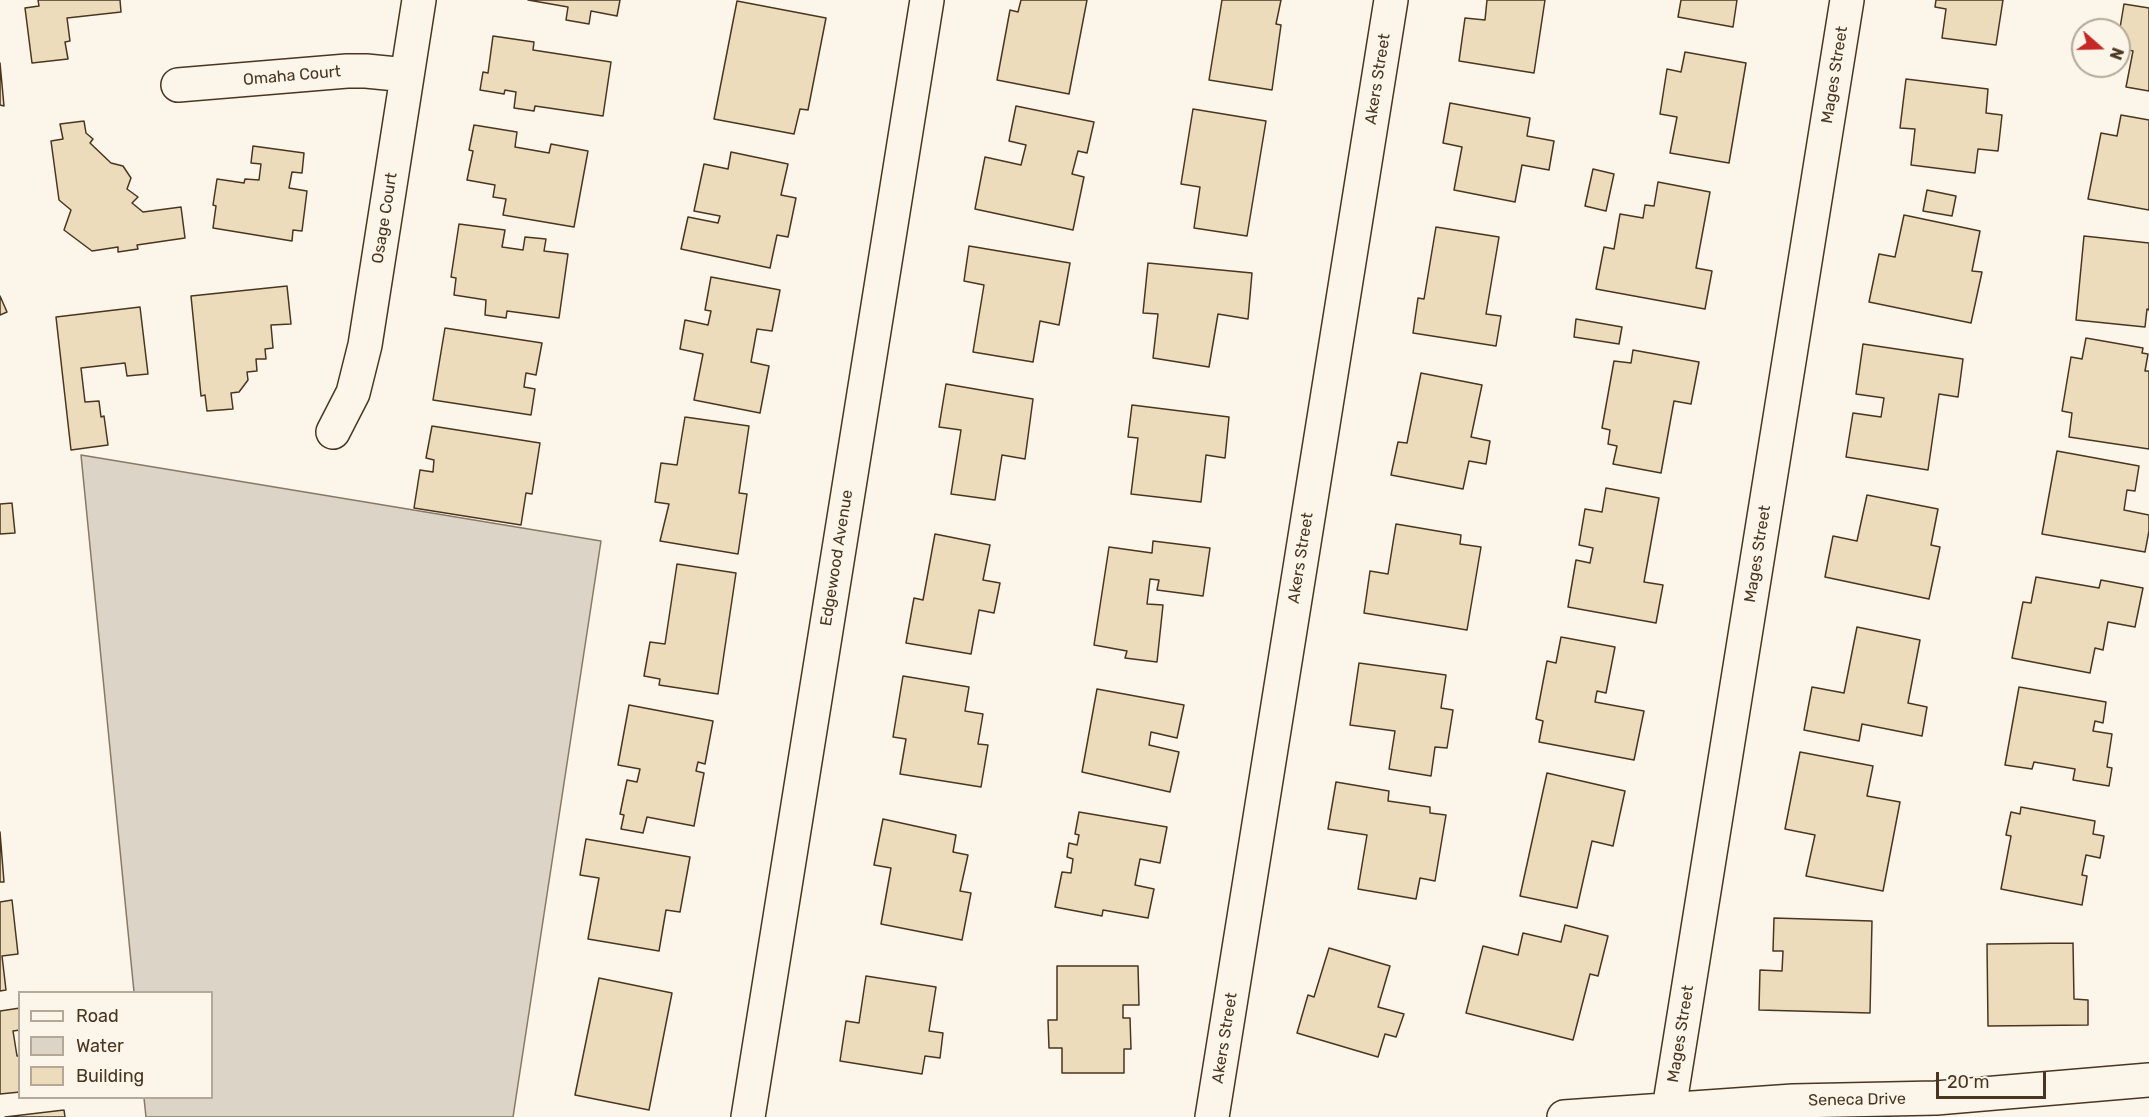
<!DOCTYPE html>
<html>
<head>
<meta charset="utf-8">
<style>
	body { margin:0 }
	#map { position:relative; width:2149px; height:1117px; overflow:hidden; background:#fbf6e9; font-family:Rubik,sans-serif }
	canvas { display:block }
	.legend { position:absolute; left:18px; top:991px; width:195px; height:108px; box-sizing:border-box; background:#fbf6e9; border:2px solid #b4a999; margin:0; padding:8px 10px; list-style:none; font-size:18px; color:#4a3520 }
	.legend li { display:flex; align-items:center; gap:12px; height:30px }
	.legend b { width:30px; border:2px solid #b4a999 }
	.north { position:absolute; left:2071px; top:18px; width:60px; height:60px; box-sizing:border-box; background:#fbf6e9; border:2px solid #b4a999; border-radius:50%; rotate:110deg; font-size:16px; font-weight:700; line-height:24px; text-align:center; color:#4a3520 }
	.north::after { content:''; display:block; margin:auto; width:21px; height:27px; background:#c62828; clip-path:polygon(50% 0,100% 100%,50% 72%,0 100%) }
	.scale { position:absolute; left:1936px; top:1072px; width:110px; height:27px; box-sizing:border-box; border:3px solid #4a3520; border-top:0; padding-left:8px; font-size:18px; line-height:21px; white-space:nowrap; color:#4a3520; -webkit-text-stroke:4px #fbf6e9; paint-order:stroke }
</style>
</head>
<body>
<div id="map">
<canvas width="2149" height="1117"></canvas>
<ul class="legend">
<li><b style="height:8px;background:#fbf6e9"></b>Road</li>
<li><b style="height:16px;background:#dcd4c6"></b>Water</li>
<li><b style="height:16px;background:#ecdcbc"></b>Building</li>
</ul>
<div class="north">N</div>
<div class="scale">20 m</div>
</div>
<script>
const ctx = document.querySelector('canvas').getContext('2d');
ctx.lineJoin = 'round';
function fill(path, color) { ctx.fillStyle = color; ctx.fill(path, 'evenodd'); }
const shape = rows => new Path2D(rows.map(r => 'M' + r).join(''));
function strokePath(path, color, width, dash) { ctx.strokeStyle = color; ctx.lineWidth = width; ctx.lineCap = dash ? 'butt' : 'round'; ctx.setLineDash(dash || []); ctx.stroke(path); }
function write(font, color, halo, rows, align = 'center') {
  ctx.font = font + ' Rubik,sans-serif'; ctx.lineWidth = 4.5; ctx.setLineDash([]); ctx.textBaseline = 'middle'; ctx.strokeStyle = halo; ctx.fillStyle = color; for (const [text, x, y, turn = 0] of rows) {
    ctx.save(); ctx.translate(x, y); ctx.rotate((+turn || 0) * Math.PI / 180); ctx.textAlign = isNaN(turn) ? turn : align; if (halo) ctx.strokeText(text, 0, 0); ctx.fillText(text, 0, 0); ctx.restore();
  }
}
const water = shape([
	[81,455,601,541,513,1117,146,1117,144,1098,212,1098,212,992,134,992,81,455]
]);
fill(water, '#dcd4c6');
strokePath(water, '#887966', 1.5);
const building = shape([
	[38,0,120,0,121,12,67,18,70,41,65,42,68,59,32,63,25,8,39,6,38,0],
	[528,0,620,0,617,16,591,11,589,24,566,20,568,7,528,0],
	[1021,0,1087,0,1069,94,997,80,1010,10,1018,12,1021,0],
	[1222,0,1281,0,1276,24,1281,25,1272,90,1209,80,1222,0],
	[1487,0,1545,0,1534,73,1459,61,1465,18,1485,20,1487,0],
	[1681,0,1737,0,1733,27,1678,17,1681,0],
	[1936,0,2003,0,1996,45,1942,38,1946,9,1935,7,1936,0],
	[737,1,826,18,808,110,800,109,794,134,714,119,737,1],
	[2124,4,2149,8,2149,91,2126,87,2133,51,2119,48,2119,34,2124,4],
	[493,36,534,42,533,50,611,62,603,116,535,106,534,111,514,108,516,92,505,90,504,94,480,90,483,72,488,73,493,36],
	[1685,52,1746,63,1729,163,1670,153,1677,117,1660,114,1667,69,1681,72,1685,52],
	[0,63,4,106,0,105,0,63],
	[1906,79,1988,89,1986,113,2002,115,1998,151,1978,149,1975,173,1911,165,1915,129,1900,128,1906,79],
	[1450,103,1530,118,1527,136,1554,141,1549,170,1522,165,1515,202,1454,190,1462,147,1443,143,1450,103],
	[1016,106,1094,122,1087,153,1078,151,1072,174,1084,177,1073,230,975,209,985,157,1021,165,1026,145,1009,141,1016,106],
	[1193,109,1266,121,1247,236,1194,228,1200,187,1181,184,1193,109],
	[2121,115,2149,120,2149,210,2088,199,2101,133,2117,136,2121,115],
	[84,121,86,133,93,139,90,143,111,163,123,166,131,178,127,189,138,197,132,203,143,212,181,207,185,238,137,245,138,249,118,252,118,247,92,251,64,230,71,210,59,200,51,141,63,139,60,124,84,121],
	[474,125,517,132,515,147,549,153,551,144,588,151,574,227,503,215,506,199,493,197,495,185,467,180,473,151,469,150,474,125],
	[253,146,304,153,302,173,292,172,289,188,307,191,302,231,293,230,292,241,213,228,216,206,213,205,217,179,244,183,245,179,259,180,261,164,251,163,253,146],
	[731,152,788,164,781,195,796,198,788,237,777,235,770,268,681,249,688,217,718,223,720,216,694,211,704,164,728,169,731,152],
	[1593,169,1614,174,1606,211,1585,206,1593,169],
	[1658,182,1710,192,1696,268,1712,271,1705,309,1596,289,1604,247,1614,249,1620,214,1643,218,1645,205,1654,206,1658,182],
	[1927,190,1956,196,1952,216,1923,211,1927,190],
	[1904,215,1980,231,1972,271,1982,272,1971,323,1869,302,1879,254,1895,257,1904,215],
	[459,224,505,230,502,247,523,250,525,237,546,239,544,251,568,254,559,318,507,311,506,318,485,315,486,300,454,295,456,278,451,277,459,224],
	[1436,227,1499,237,1486,314,1501,316,1496,346,1413,333,1418,298,1424,299,1436,227],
	[2084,236,2149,243,2149,310,2147,309,2145,327,2076,320,2084,236],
	[969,246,1070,263,1059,325,1040,321,1033,362,973,352,984,285,964,281,969,246],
	[1148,263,1252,273,1248,319,1218,314,1209,367,1153,358,1158,314,1143,313,1148,263],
	[711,277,780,290,772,331,757,329,751,362,769,366,760,413,694,400,703,354,680,349,685,320,708,325,711,311,705,310,711,277],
	[287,286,291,324,271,325,273,348,265,349,266,359,256,359,257,371,247,372,248,380,239,392,231,393,233,409,207,411,205,395,201,396,191,296,287,286],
	[0,296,7,312,0,315,0,296],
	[140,307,148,374,127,376,125,363,81,368,85,402,99,401,101,417,104,416,108,445,71,450,56,317,140,307],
	[1576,319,1622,327,1619,344,1574,337,1576,319],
	[445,328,542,343,536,375,526,373,524,387,535,389,531,415,433,400,445,328],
	[2086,338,2143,348,2142,353,2148,354,2145,371,2149,371,2149,449,2069,437,2072,413,2062,411,2071,357,2082,359,2086,338],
	[1863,344,1963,359,1958,397,1939,394,1928,470,1846,457,1853,413,1881,417,1884,398,1856,394,1863,344],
	[1633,350,1699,362,1691,404,1674,401,1661,473,1613,464,1617,446,1608,444,1610,430,1602,428,1614,361,1631,363,1633,350],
	[1421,373,1482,385,1471,437,1490,441,1486,464,1469,461,1463,489,1391,475,1398,442,1407,443,1421,373],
	[946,384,1033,399,1025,459,1002,455,995,500,951,494,961,430,939,427,946,384],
	[1132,405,1229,417,1225,458,1206,455,1201,502,1131,494,1138,438,1128,437,1132,405],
	[685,417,749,426,739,493,747,494,738,554,660,541,669,504,655,502,661,463,677,465,685,417],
	[432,426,540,443,532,494,526,493,521,525,414,508,420,470,433,472,434,460,426,458,432,426],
	[2057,451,2139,466,2135,491,2127,490,2124,510,2149,515,2149,531,2145,552,2042,534,2057,451],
	[1606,488,1659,498,1644,582,1663,585,1656,623,1568,607,1576,560,1590,563,1593,548,1579,545,1585,509,1602,512,1606,488],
	[1867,495,1938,509,1931,545,1940,547,1929,599,1825,577,1833,536,1857,541,1867,495],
	[12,503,15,533,0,534,0,504,12,503],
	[1396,524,1461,535,1460,544,1481,547,1467,630,1364,613,1370,571,1388,574,1396,524],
	[935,534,990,545,983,580,1000,583,994,613,979,610,971,654,906,643,914,598,923,600,935,534],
	[1153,541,1210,548,1203,596,1157,590,1159,580,1150,579,1147,604,1163,605,1157,662,1125,658,1127,651,1094,645,1109,547,1152,553,1153,541],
	[677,564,736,573,718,694,659,685,660,679,644,676,650,642,665,644,677,564],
	[2036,577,2099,588,2101,580,2143,588,2135,627,2108,622,2103,650,2095,648,2090,673,2012,658,2023,602,2031,603,2036,577],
	[1857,627,1920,640,1908,703,1927,707,1922,736,1862,724,1859,741,1804,730,1812,687,1844,693,1857,627],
	[1561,637,1615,647,1606,693,1597,691,1595,702,1644,711,1634,760,1539,742,1543,721,1536,719,1547,661,1556,663,1561,637],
	[1359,663,1446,675,1441,708,1453,710,1447,748,1435,747,1431,776,1389,769,1395,731,1350,725,1359,663],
	[903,676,969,687,965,711,983,714,978,744,988,745,981,787,900,774,906,739,893,737,903,676],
	[2019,687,2106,702,2103,723,2095,721,2093,731,2112,734,2107,767,2112,768,2109,786,2073,780,2075,769,2034,762,2032,769,2005,765,2019,687],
	[1097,689,1184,705,1177,738,1151,732,1149,745,1179,752,1170,792,1082,772,1097,689],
	[629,705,713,721,705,764,698,762,696,771,704,773,694,826,647,817,643,833,621,829,624,815,620,814,627,780,637,782,640,769,618,765,629,705],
	[1800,752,1873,766,1867,796,1900,802,1883,891,1806,876,1815,835,1785,829,1800,752],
	[1547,773,1625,791,1613,846,1592,841,1577,908,1520,896,1547,773],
	[1336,782,1389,791,1388,801,1430,807,1430,813,1446,815,1435,881,1420,878,1416,899,1358,889,1367,835,1328,829,1336,782],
	[2021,807,2095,821,2093,834,2104,836,2100,858,2086,855,2082,875,2087,876,2082,905,2001,889,2011,836,2006,835,2011,812,2020,814,2021,807],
	[1079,812,1167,827,1160,863,1140,859,1135,885,1154,889,1148,918,1103,910,1102,916,1055,907,1062,872,1071,873,1073,859,1067,857,1069,843,1077,845,1079,835,1075,834,1079,812],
	[883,819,956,835,953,852,968,855,960,891,971,893,962,940,881,924,891,868,874,865,883,819],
	[0,832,4,882,0,882,0,832],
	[586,839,690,857,680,912,666,910,659,951,588,939,599,878,580,875,586,839],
	[12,900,18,954,2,956,6,990,0,991,0,902,12,900],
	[1774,918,1872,921,1870,1013,1759,1010,1760,970,1782,971,1783,951,1773,951,1774,918],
	[1565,925,1608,936,1598,976,1590,974,1573,1040,1466,1013,1483,946,1518,955,1523,933,1561,942,1565,925],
	[2073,943,2074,999,2088,1000,2088,1025,1988,1026,1987,944,2073,943],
	[1329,948,1390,966,1378,1007,1404,1014,1396,1037,1385,1034,1378,1057,1297,1033,1308,995,1314,997,1329,948],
	[1057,966,1138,966,1139,1005,1123,1005,1123,1018,1130,1018,1131,1049,1124,1049,1124,1073,1062,1073,1062,1048,1049,1048,1048,1020,1057,1020,1057,966],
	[866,976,936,987,929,1031,943,1033,940,1058,925,1056,922,1074,840,1061,846,1021,859,1023,866,976],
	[599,978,672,993,649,1110,575,1095,599,978],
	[20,1008,20,1030,13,1031,17,1056,20,1056,20,1092,0,1094,0,1011,20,1008],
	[64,1110,65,1117,5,1117,64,1110]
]);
fill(building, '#ecdcbc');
strokePath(building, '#4a3520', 1.5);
const minor = shape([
	[178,85,347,71,366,71,407,75],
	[333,432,353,393,365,345,419,0],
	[1669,1109,1847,0],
	[748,1117,927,0],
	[1212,1117,1391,0],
	[1564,1117,1793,1101,1936,1098,2149,1080]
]);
strokePath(minor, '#4a3520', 36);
strokePath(minor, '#fbf6e9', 33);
write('16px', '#4a3520', '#fbf6e9', [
	["Mages Street",1835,75,-81],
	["Omaha Court",292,76,-5],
	["Akers Street",1378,79,-81],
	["Osage Court",385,218,-81],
	["Mages Street",1758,554,-81],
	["Edgewood Avenue",837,558,-81],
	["Akers Street",1301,558,-81],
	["Mages Street",1681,1034,-81],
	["Akers Street",1225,1038,-81],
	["Seneca Drive",1857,1100,-1]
]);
</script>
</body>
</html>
